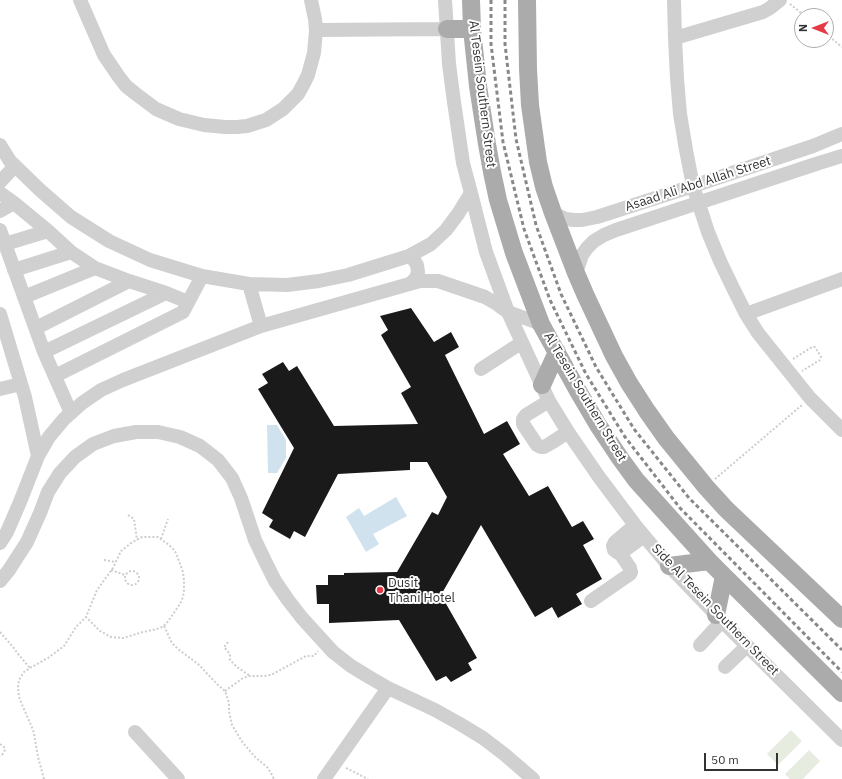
<!DOCTYPE html>
<html>
<head>
<meta charset="utf-8">
<style>
	body { margin:0 }
	#map { position:relative; width:842px; height:779px; overflow:hidden; background:#fff; font-family:"IBM Plex Sans",sans-serif }
	canvas { display:block }
	.north { position:absolute; left:794px; top:8px; width:40px; height:40px; box-sizing:border-box; background:#fff; border:1px solid #adadad; border-radius:50%; rotate:270deg; font-size:11px; font-weight:700; line-height:16px; text-align:center; color:#333 }
	.north::after { content:''; display:block; margin:auto; width:14px; height:18px; background:#e63946; clip-path:polygon(50% 0,100% 100%,50% 72%,0 100%) }
	.scale { position:absolute; left:704px; top:753px; width:74px; height:18px; box-sizing:border-box; border:2px solid #333; border-top:0; padding-left:5px; font-size:12px; line-height:14px; white-space:nowrap; color:#333; -webkit-text-stroke:3px #fff; paint-order:stroke }
</style>
</head>
<body>
<div id="map">
<canvas width="842" height="779"></canvas>
<div class="north">N</div>
<div class="scale">50 m</div>
</div>
<script>
const ctx = document.querySelector('canvas').getContext('2d');
ctx.lineJoin = 'round';
function fill(path, color) { ctx.fillStyle = color; ctx.fill(path, 'evenodd'); }
const shape = rows => new Path2D(rows.map(r => 'M' + r).join(''));
function strokePath(path, color, width, dash) { ctx.strokeStyle = color; ctx.lineWidth = width; ctx.lineCap = dash ? 'butt' : 'round'; ctx.setLineDash(dash || []); ctx.stroke(path); }
function write(font, color, halo, rows, align = 'center') {
  ctx.font = font + ' "IBM Plex Sans",sans-serif'; ctx.lineWidth = 4; ctx.setLineDash([]); ctx.textBaseline = 'middle'; ctx.strokeStyle = halo; ctx.fillStyle = color; for (const [text, x, y, turn = 0] of rows) {
    ctx.save(); ctx.translate(x, y); ctx.rotate((+turn || 0) * Math.PI / 180); ctx.textAlign = isNaN(turn) ? turn : align; if (halo) ctx.strokeText(text, 0, 0); ctx.fillText(text, 0, 0); ctx.restore();
  }
}
fill(shape([
	[791,730,802,741,778,765,767,754],
	[809,750,820,761,803,779,790,779,785,774]
]), '#e6ecdf');
fill(shape([
	[267,425,277,425,286,440,286,458,277,473,268,473],
	[396,497,407,516,373,534,379,544,366,552,346,517,359,508,364,516]
]), '#cfe2ee');
fill(shape([
	[411,308,434,342,451,332,459,347,445,355,484,434,507,421,520,444,503,454,529,496,548,486,572,527,583,521,594,539,583,545,602,579,576,594,582,604,558,618,552,607,535,617,481,525,441,595,477,658,468,663,472,670,451,682,446,676,436,681,399,620,329,623,329,604,317,604,316,585,328,585,328,575,344,575,344,573,397,572,432,512,438,515,447,497,427,462,410,462,410,470,338,474,305,537,294,531,290,539,269,527,273,520,262,513,294,448,258,389,268,383,262,374,283,362,289,371,297,366,334,426,418,424,401,393,411,387,381,335,388,330,380,316]
]), '#1a1a1a');
strokePath(shape([
	[790,4,805,16],
	[826,34,842,47],
	[793,359,812,347,815,347,821,357,820,360,802,371],
	[715,479,802,405],
	[128,515,134,519,137,540],
	[161,539,168,519],
	[104,560,115,562],
	[111,570,125,575],
	'125 578a7 7 0 1 1 14 0a7 7 0 1 1-14 0Z',
	[164,626,172,643,178,649,198,664,217,684,225,691,229,703,229,711,232,725,238,735,243,743,256,758,267,767,271,773,274,779],
	[0,632,13,647,18,654,30,668],
	[228,642,224,647,230,654,230,660,237,667,250,676],
	[225,691,243,678,250,676,264,676,271,675,306,656,314,656,318,651],
	[0,744,4,747,5,750,2,755,0,756],
	[346,768,368,779],
	[44,779,38,757,34,733,31,725,23,707,19,697,18,687,19,680,24,672,30,668,48,658,64,646,76,627,86,617,97,590,113,568,121,551,131,543,142,537,158,537,169,545,175,551,179,561,183,572,184,581,184,590,183,597,180,604,166,624,162,627,157,629,143,632,123,638,111,637,100,631,86,617]
]), '#cdcdcd', 2, [2, 2]);
strokePath(shape([
	[80,0,104,55,119,77,126,86,136,94,156,109,179,119,204,125,225,127,237,127,247,126,266,120,283,109,298,94,303,85,308,75,314,53,316,30,315,19,311,0],
	[445,0,449,64,454,102,463,163,471,193,486,252,508,312,549,401,568,432,599,477,635,525,669,566,722,621,842,740],
	[674,0,675,38,677,78,680,114,686,150,693,186,708,232,720,261,733,288,746,314,758,333,810,398,842,430],
	[316,30,447,29],
	[675,38,763,12,770,8,780,0],
	[0,145,10,161,40,190,71,217,109,241,150,260,202,276,249,284,287,285,319,281,348,275,409,256,431,244,446,230,458,214,471,193],
	[0,182,15,166],
	[0,193,14,203,48,231,71,252,95,268,129,281,166,293,188,302],
	[0,211,14,203],
	[553,213,566,219,574,220,582,220,597,217,693,186,813,146,842,134],
	[0,230,44,352,71,413],
	[5,244,48,231],
	[409,256,414,260,417,265,418,272,416,278,412,282],
	[14,270,71,252],
	[576,273,582,255,587,248,594,241,604,235,616,230,819,163,842,156],
	[249,284,261,326],
	[24,297,95,268],
	[0,314,25,397,38,456],
	[746,314,842,279],
	[36,328,129,281],
	[44,352,166,293],
	[481,369,521,343],
	[55,376,183,312,202,276],
	[0,389,21,384],
	[549,401,526,415,523,419,523,424,537,445,541,447,544,447,551,443,568,432],
	[635,525,615,542,613,546,614,550,618,553,622,552,644,536],
	[0,543,7,532,20,502,38,456,49,437,64,419,82,403,101,390,123,380,261,326,420,281,438,281,485,297,497,304,508,312,541,324],
	[0,581,9,570,27,542,40,513,48,492,60,473,75,457,93,444,114,436,136,432,158,432,180,437,200,446,218,460,232,478,241,498,255,540,265,561,275,581,288,600,302,618,333,652,351,666,369,677,388,688,435,710,460,724,483,738,504,754,533,779],
	[591,601,630,574,631,572,630,568,620,553],
	[700,645,722,621],
	[725,667,747,646],
	[135,732,178,779],
	[324,779,388,688]
]), '#d0d0d0', 14);
strokePath(shape([
	[471,0,472,29,478,86,487,144,492,172,498,200,514,253,541,324,578,391,598,425,620,458,636,480,709,561,724,576,842,693],
	[527,0,528,69,530,105,538,162,544,187,553,213,576,273,585,294,614,356,629,383,647,411,666,438,706,487,726,509,842,619],
	[447,29,472,29],
	[542,385,557,352],
	[669,566,709,561],
	[716,615,724,576]
]), '#ababab', 18);
strokePath(shape([
	[491,0,491,44,503,142,524,229,550,300,586,374,625,437,680,508,842,672],
	[505,0,505,44,516,139,536,225,561,294,596,367,634,429,689,498,842,650]
]), '#888', 3, [4, 3]);
for (const [x, y, r, color] of [
	[380,590,4,"#e63946"]
]) { const dot = new Path2D(); dot.arc(x, y, r, 0, 2 * Math.PI); ctx.fillStyle = color; ctx.fill(dot); strokePath(dot, '#fff', 1.5); }
write('13px', '#333', '#fff', [
	["Al Tesein Southern Street",482,94,83],
	["Asaad Ali Abd Allah Street",698,184,-18],
	["Al Tesein Southern Street",585,397,59],
	["Side Al Tesein Southern Street",715,610,46]
]);
write('13px', '#333', '#fff', [
	["Dusit",388,583],
	["Thani Hotel",388,598]
], 'left');
</script>
</body>
</html>
